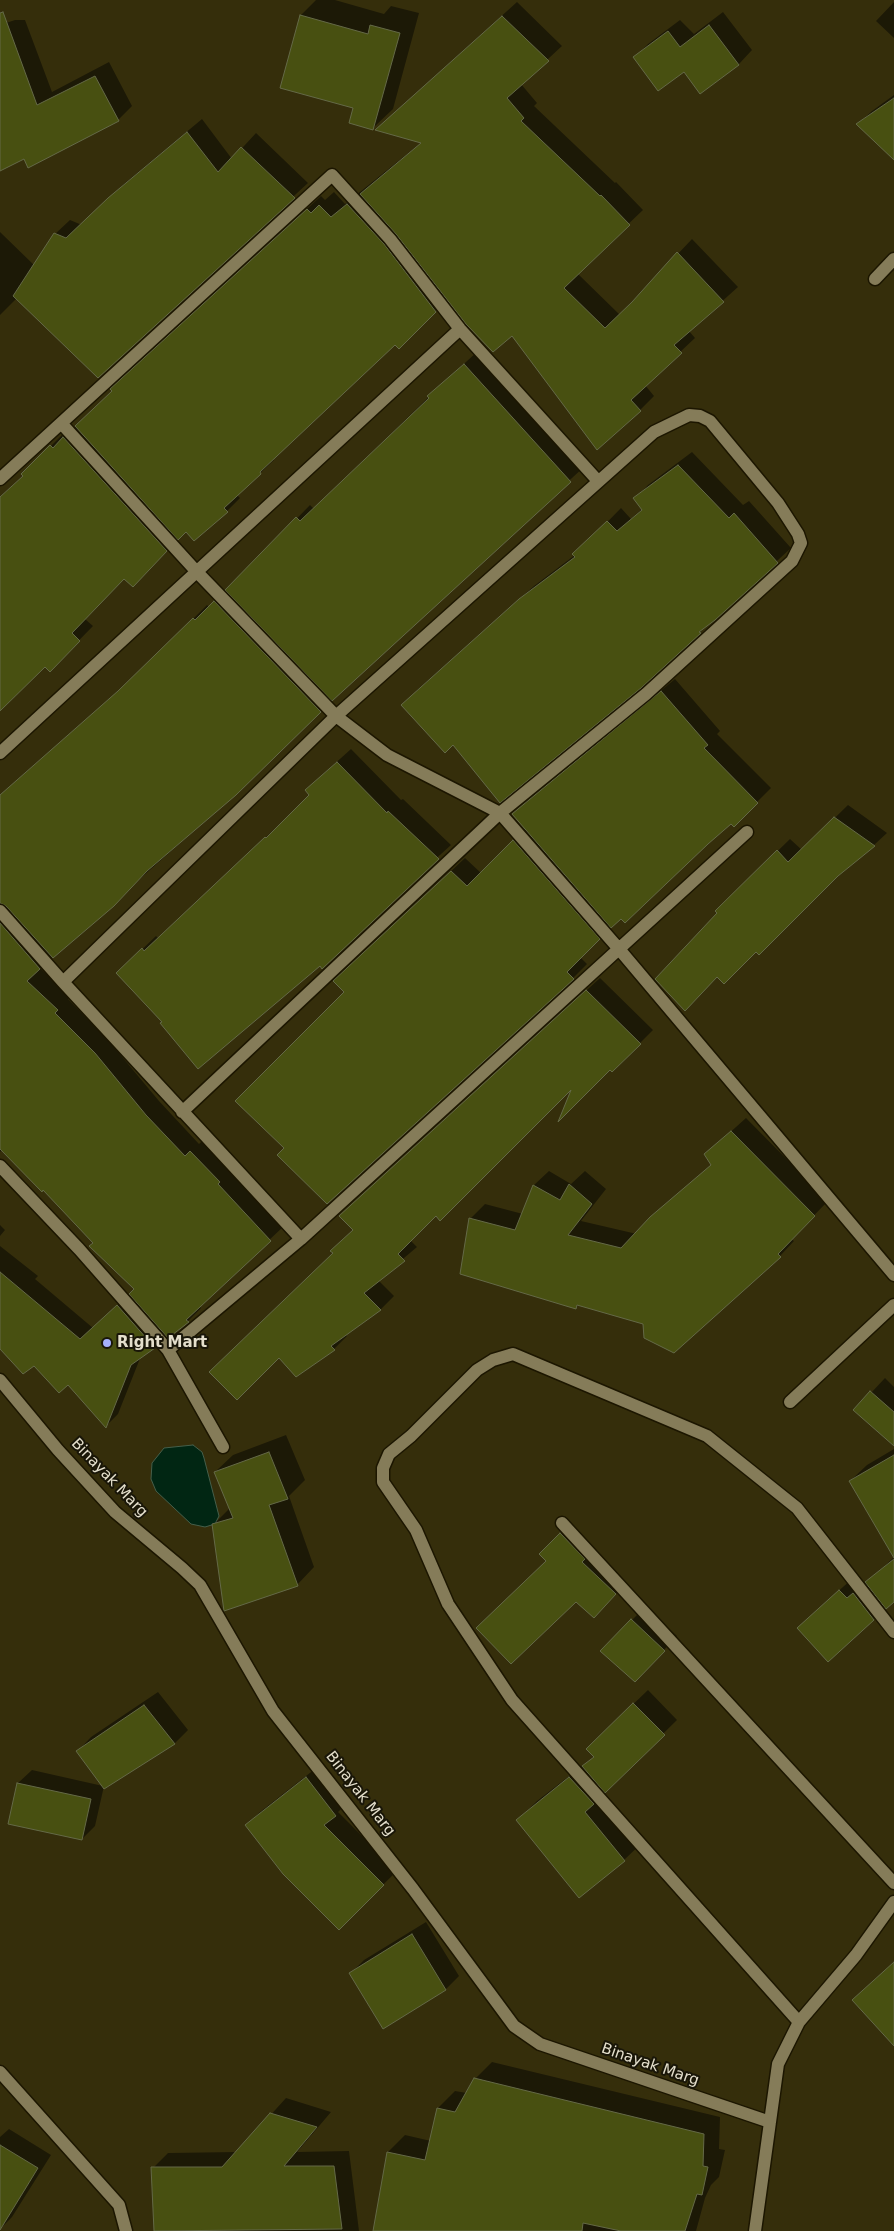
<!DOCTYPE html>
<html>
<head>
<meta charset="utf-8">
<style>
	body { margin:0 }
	canvas { display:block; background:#352e0b }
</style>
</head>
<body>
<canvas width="894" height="2231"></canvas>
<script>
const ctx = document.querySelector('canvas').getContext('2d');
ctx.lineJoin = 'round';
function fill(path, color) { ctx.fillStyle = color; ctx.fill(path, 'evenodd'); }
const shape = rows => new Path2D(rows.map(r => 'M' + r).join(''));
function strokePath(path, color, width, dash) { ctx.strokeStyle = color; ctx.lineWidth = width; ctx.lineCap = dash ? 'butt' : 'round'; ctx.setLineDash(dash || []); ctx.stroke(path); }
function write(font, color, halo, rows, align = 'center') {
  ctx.font = font + ' "DejaVu Sans",sans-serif'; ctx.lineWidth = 4; ctx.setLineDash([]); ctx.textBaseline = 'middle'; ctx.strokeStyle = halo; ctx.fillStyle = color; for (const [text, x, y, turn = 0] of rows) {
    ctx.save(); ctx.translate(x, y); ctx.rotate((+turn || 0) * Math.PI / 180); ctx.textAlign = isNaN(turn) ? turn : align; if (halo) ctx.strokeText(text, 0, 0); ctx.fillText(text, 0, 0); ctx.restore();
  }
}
const water = shape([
	[193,1445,202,1452,204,1458,219,1516,215,1524,205,1527,191,1524,156,1491,151,1479,152,1463,164,1448,193,1445]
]);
fill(water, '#012613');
strokePath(water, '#455e4a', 1);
fill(shape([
	[316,0,335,0,384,14,391,6,419,13,393,109,373,128,354,107,301,15],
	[517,2,562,46,521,84,537,103,534,106,615,183,616,182,643,210,577,273,620,315,692,239,738,287,689,331,695,338,645,385,654,396,640,410,512,334,448,298,399,347,395,343,273,458,274,460,237,495,240,498,227,511,186,530,133,585,124,577,85,619,93,626,50,670,45,666,0,709,0,497,24,475,23,474,64,433,67,435,113,391,125,376,321,196,325,200,334,192,345,204,422,142,391,116],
	[894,2,894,38,876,21],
	[723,12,752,50,739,64,700,92,684,70,634,58,648,44,680,20,694,34],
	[15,20,25,20,52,92,109,62,132,106,118,120,0,169,0,25],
	[894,95,894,158,858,124,872,111],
	[202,119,232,159,256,133,308,183,98,376,17,298,0,315,0,232,35,266,55,234,70,220,82,225,124,184],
	[478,351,584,467,332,698,235,794,40,968,70,996,68,999,108,1040,159,1101,199,1144,204,1139,283,1227,199,1306,201,1308,188,1321,168,1336,167,1334,141,1356,118,1414,106,1426,68,1383,0,1348,0,1246,38,1276,35,1279,93,1328,135,1289,43,1188,2,1150,0,1152,0,798,26,772,134,678,207,605,209,607,228,589,310,505,314,509,443,383],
	[692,452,743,505,749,501,791,548,700,632,416,691,534,586,575,555,621,508,631,519,642,509,635,499,648,485],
	[675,679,720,731,717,734,771,788,734,825,731,822,621,917,580,957,587,964,573,978,327,1203,286,1148,345,992,349,967,465,858,481,873,526,828,513,814,527,801],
	[351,749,401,800,403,799,451,845,320,964,163,1021,131,960,156,936,158,938,279,825,280,826,311,795,320,777],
	[848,805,887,833,874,845,719,913,716,911,790,839,802,850],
	[600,978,653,1030,612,1071,610,1069,574,1085,410,1240,417,1247,378,1280,394,1296,381,1309,345,1334,347,1336,334,1349,296,1375,335,1253,354,1229,340,1216],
	[746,1118,828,1201,791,1239,794,1241,780,1256,674,1351,644,1323,579,1304,576,1308,470,1219,485,1204,523,1214,534,1185,549,1171,571,1184,585,1171,606,1189,581,1221,637,1234,712,1164,706,1154],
	[0,1225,5,1230,0,1236],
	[885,1378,894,1387,894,1444,855,1410],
	[286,1435,305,1480,289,1496,314,1567,297,1585,214,1524,230,1508,215,1472,233,1455],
	[894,1449,894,1556,850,1481,867,1465],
	[571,1524,594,1548,591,1551,626,1583,605,1606,541,1554],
	[894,1557,894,1600,828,1660,812,1615,854,1577,861,1585,867,1580,868,1582],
	[645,1607,677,1636,648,1667,632,1620],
	[648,1690,677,1720,604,1792,644,1841,624,1860,518,1820,537,1801,595,1756,601,1735],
	[158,1692,188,1730,175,1743,105,1788,104,1786,95,1826,82,1839,18,1783,32,1770,103,1786,78,1751,91,1737],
	[320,1765,349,1801,338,1812,397,1871,339,1928,246,1826,260,1812],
	[426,1922,459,1976,446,1989,384,2027,351,1973,364,1960],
	[492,2062,720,2117,719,2149,725,2150,719,2177,711,2185,705,2198,696,2231,374,2231,388,2152,405,2135,431,2141,438,2108,455,2091,467,2093,475,2079],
	[286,2098,331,2112,297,2152,349,2151,359,2231,155,2231,153,2168,168,2153,237,2152],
	[9,2129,51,2155,12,2217,0,2229,0,2137]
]), '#0007');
const building = shape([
	[3,12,37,105,95,76,119,121,28,168,24,159,0,171,0,13,3,12],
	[300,15,368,34,370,25,400,33,373,130,349,123,353,108,280,88,300,15],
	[502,16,549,61,507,98,524,118,521,121,600,196,601,195,630,225,564,288,605,328,632,302,677,252,724,302,674,345,682,353,631,400,641,411,597,450,512,336,493,352,466,324,396,234,360,194,421,143,375,130,502,16],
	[709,25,739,65,700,94,684,72,658,91,633,57,668,31,680,47,709,25],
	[894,98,894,160,856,124,894,98],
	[187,132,218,172,241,147,295,198,98,378,13,296,54,233,66,238,108,198,187,132],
	[347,204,384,244,436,312,399,349,395,345,260,472,261,474,224,508,228,512,194,541,186,532,178,540,75,426,112,391,110,389,307,209,311,213,319,205,331,217,347,204],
	[464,364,571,482,332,701,225,590,296,517,300,521,429,398,427,396,464,364],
	[63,437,167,551,133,587,124,579,72,633,80,641,50,672,45,667,0,711,0,497,23,476,21,474,50,445,53,448,63,437],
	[678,465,729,518,734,513,778,563,715,620,699,632,701,633,641,688,500,803,453,745,445,753,401,705,519,599,575,557,572,554,607,521,617,531,642,510,633,498,678,465],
	[214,601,321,712,236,795,147,871,114,906,53,958,6,906,0,903,0,795,118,691,193,618,195,620,214,601],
	[661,691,708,745,704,748,758,803,734,827,731,824,708,844,625,923,621,919,611,928,512,814,661,691],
	[337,762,387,813,388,811,439,859,322,969,320,966,198,1069,160,1023,162,1022,116,973,142,948,144,951,265,837,266,838,309,795,305,790,337,762],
	[834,817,875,846,838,876,759,955,756,952,724,984,717,977,685,1011,655,979,717,913,715,911,777,850,788,862,834,817],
	[513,840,600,939,567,972,574,979,327,1204,277,1155,284,1148,235,1101,344,992,333,981,451,871,467,886,513,840],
	[0,923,40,969,27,981,58,1010,55,1013,95,1053,146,1115,185,1156,190,1151,220,1182,218,1184,271,1241,186,1320,189,1322,168,1338,129,1294,134,1289,89,1246,93,1243,43,1190,42,1192,0,1149,0,923],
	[586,990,641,1044,612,1072,610,1070,558,1122,571,1090,440,1221,436,1216,398,1254,405,1261,364,1293,381,1310,331,1346,335,1350,296,1377,279,1358,237,1400,209,1372,333,1253,330,1251,353,1230,339,1216,586,990],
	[731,1131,815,1216,778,1254,781,1257,674,1353,644,1338,643,1324,577,1305,576,1309,460,1274,469,1218,515,1230,533,1185,560,1200,569,1184,592,1204,568,1235,621,1248,650,1217,711,1165,704,1154,731,1131],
	[0,1272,80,1339,117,1305,155,1348,131,1365,106,1428,68,1385,59,1393,34,1366,23,1374,0,1349,0,1272],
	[870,1391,894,1412,894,1446,853,1410,870,1391],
	[269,1452,288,1499,269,1505,298,1586,224,1611,212,1524,233,1518,214,1472,269,1452],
	[894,1455,894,1558,849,1481,894,1455],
	[560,1533,585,1559,582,1562,616,1594,594,1618,576,1602,511,1664,476,1628,546,1561,539,1554,560,1533],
	[894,1559,894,1602,886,1609,865,1582,894,1559],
	[839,1590,847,1598,853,1593,874,1620,828,1662,797,1628,839,1590],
	[631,1619,665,1651,635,1682,600,1651,631,1619],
	[633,1703,665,1735,605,1793,582,1766,594,1757,586,1749,633,1703],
	[144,1705,175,1744,104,1789,76,1751,144,1705],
	[306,1777,336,1816,324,1825,384,1885,339,1930,283,1874,245,1825,306,1777],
	[569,1777,594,1804,585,1812,625,1861,579,1898,516,1820,569,1777],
	[17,1783,91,1799,82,1840,8,1824,17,1783],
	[412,1934,446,1990,383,2029,349,1973,412,1934],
	[894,1962,894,2046,852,2000,894,1962],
	[474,2078,704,2134,703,2166,708,2167,702,2195,697,2194,685,2231,621,2231,583,2223,582,2231,373,2231,387,2152,425,2160,437,2108,455,2112,474,2078],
	[270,2113,317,2127,284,2166,334,2166,342,2229,154,2231,151,2167,222,2167,270,2113],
	[0,2145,38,2168,0,2230,0,2145]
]);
fill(building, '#485011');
strokePath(building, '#646947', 1);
const minor = shape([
	[875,279,894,259],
	[61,423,196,571,336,716,387,755,500,813,619,949,894,1275],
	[0,479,332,175,390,239,460,329,598,481],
	[0,753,460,329],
	[0,911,63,982,301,1239],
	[63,982,336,716,654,432,689,415,700,416,710,421,778,503,798,534,801,543,792,561,646,694,500,813,182,1112],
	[0,1166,79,1249,168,1350,223,1447],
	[168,1350,301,1239,747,832],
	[0,1380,58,1450,115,1512,182,1568,200,1585,273,1711,413,1889,514,2026,540,2044,770,2122],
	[790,1402,894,1305],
	[562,1523,894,1883],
	[799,2022,512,1700,448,1604,416,1530,383,1482,383,1468,389,1454,411,1436,477,1370,493,1360,513,1354,707,1436,797,1508,894,1632],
	[0,2072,119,2205,126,2231],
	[755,2231,778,2064,799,2022,856,1955,894,1902]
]);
strokePath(minor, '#1c1600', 15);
strokePath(minor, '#857c59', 12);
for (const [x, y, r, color] of [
	[107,1343,5,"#a5b1fc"]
]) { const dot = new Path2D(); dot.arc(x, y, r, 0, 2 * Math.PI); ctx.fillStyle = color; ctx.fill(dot); strokePath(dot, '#191608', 2); }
write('bold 15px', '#e4dfcc', '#191608', [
	["Right Mart",117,1343]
], 'left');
write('15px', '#e4dfcc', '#191608', [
	["Binayak Marg",109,1478,46],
	["Binayak Marg",360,1794,52],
	["Binayak Marg",650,2065,19]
]);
</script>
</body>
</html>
